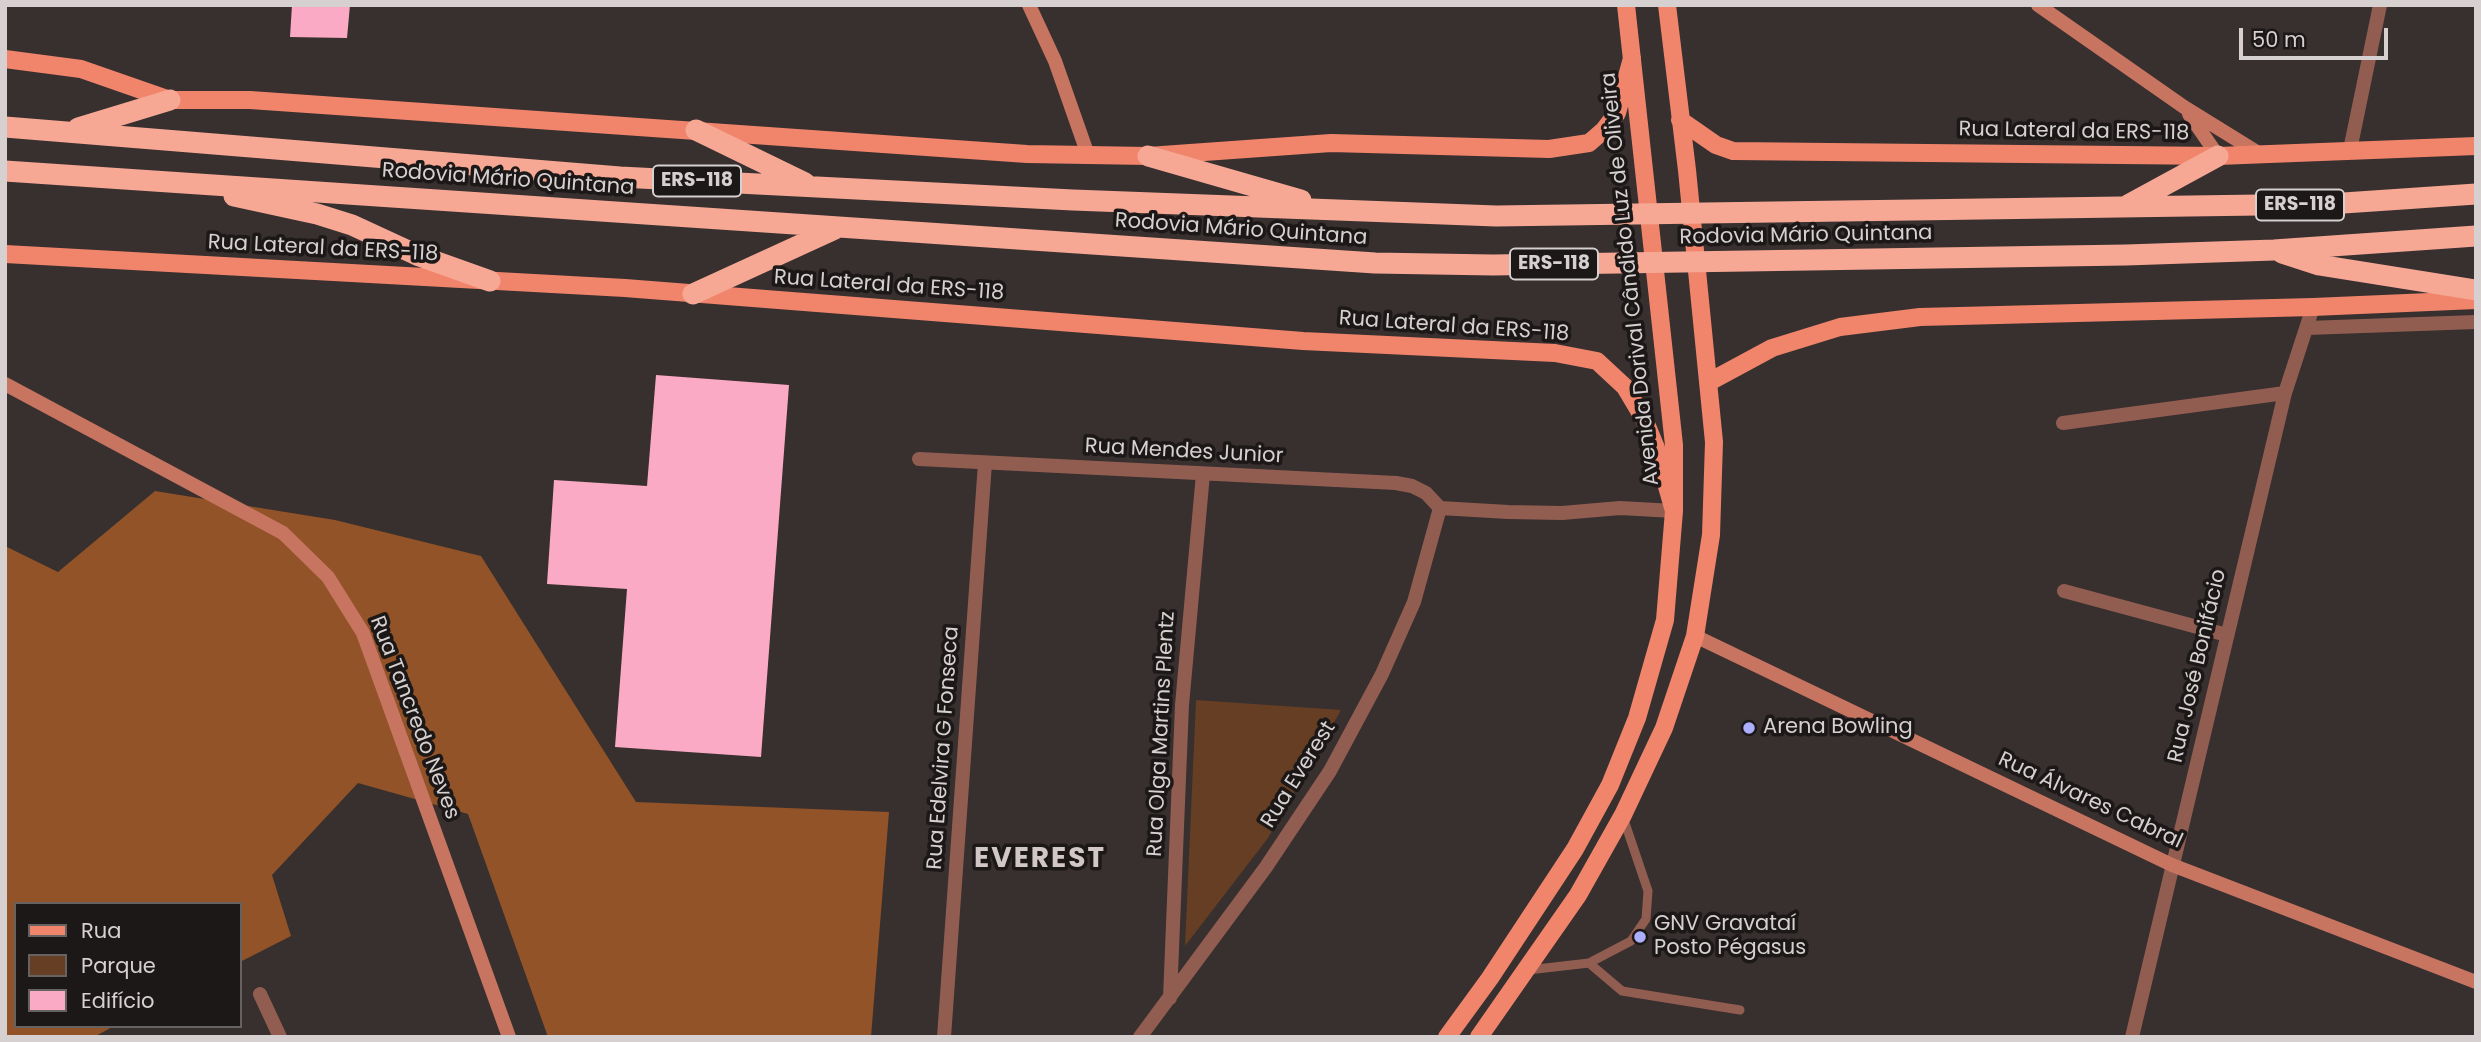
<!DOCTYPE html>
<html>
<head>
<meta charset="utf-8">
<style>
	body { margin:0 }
	#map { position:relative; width:2481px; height:1042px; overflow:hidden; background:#382f2f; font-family:Poppins,sans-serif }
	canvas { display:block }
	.frame { position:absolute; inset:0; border:7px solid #d6d0d0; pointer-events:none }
	.legend { position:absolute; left:14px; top:902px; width:228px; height:126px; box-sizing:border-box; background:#1c1818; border:2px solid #666262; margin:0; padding:9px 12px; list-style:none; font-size:21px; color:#d6d0d0 }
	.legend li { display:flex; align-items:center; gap:14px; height:35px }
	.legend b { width:35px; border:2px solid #666262 }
	.scale { position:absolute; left:2239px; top:28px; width:149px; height:32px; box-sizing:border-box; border:4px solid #d6d0d0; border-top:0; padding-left:9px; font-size:21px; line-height:24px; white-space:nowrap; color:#d6d0d0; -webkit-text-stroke:5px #1c1818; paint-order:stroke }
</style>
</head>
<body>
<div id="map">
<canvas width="2481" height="1042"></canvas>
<div class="frame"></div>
<ul class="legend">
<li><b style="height:9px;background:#f0856c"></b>Rua</li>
<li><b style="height:19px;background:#663e23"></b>Parque</li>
<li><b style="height:19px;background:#fbaac6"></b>Edifício</li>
</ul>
<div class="scale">50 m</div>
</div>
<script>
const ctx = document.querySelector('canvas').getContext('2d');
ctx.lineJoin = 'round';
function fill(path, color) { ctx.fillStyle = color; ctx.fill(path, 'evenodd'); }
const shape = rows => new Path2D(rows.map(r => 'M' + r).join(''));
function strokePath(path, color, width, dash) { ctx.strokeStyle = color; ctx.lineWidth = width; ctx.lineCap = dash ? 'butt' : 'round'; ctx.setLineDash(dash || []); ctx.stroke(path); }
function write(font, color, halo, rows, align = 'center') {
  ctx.font = font + ' Poppins,sans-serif'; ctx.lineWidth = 7; ctx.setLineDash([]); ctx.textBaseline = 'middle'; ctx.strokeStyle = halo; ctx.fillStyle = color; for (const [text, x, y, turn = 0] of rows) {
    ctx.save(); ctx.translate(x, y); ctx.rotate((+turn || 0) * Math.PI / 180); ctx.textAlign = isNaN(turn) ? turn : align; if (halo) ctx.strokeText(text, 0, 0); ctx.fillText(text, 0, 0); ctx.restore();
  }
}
fill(shape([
	[1196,700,1341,710,1268,838,1185,946]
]), '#663e23');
fill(shape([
	[155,491,335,520,481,556,636,802,889,812,871,1037,548,1037,468,814,358,783,272,875,291,936,240,962,240,904,16,904,16,1026,114,1026,94,1037,5,1037,5,546,58,572]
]), '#915327');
fill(shape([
	[292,5,350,5,347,38,290,37],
	[656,375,789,385,761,757,615,747,627,589,547,584,554,480,647,486]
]), '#fbaac6');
strokePath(shape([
	[1589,963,1622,991,1740,1010],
	[1528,970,1589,963,1631,941,1646,919,1648,891,1623,817]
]), '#925d51', 9);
strokePath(shape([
	[2350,150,2380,5],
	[2307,328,2476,322],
	[2063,423,2285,393],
	[919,459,1396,483,1412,486,1426,493,1440,508],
	[1440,508,1508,512,1562,513,1620,508,1674,511],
	[2064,591,2227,635],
	[260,994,280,1037],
	[1170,998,1182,705,1203,474],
	[944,1037,985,463],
	[1140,1037,1266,867,1330,771,1382,674,1414,602,1440,508],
	[2132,1037,2285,393,2313,307]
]), '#925d51', 14);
strokePath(shape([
	[1029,5,1055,61,1088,155],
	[2038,5,2184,107,2260,154],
	[2189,114,2218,156],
	[5,384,283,533,328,577,363,633,509,1037],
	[1695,636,2172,865,2476,982]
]), '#c77460', 14);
strokePath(shape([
	[5,59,81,69,170,100,250,100,1027,154,1148,156,1331,143,1549,149,1589,143,1604,130,1617,113,1632,58],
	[1680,120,1716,145,1733,151,2218,156,2476,146],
	[5,254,625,288,1303,341,1555,353,1597,361,1625,387,1644,419,1656,448,1674,511],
	[1709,382,1772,348,1840,327,1920,317,2313,307,2476,300],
	[1447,1037,1490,978,1575,849,1610,785,1637,718,1665,620,1674,511,1674,445,1626,5],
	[1479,1037,1578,895,1623,815,1664,728,1695,636,1711,535,1714,442,1687,170,1667,5]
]), '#f0856c', 18);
strokePath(shape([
	[5,127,620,177,1073,200,1496,216,2329,204,2476,194],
	[78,128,170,100],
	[696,130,805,183],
	[1148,156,1301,200],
	[5,171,1375,263,1493,265,2126,255,2274,250,2476,236],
	[234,196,317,214,352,225,417,255,490,281],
	[2128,205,2218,156],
	[2282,253,2319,265,2476,290],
	[693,294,835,229]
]), '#f6a895', 21);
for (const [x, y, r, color] of [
	[1749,728,7,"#acaffb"],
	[1640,937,7,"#acaffb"]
]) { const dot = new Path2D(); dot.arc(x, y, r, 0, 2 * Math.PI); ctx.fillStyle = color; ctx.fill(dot); strokePath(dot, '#1c1818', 2.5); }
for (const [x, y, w] of [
	[697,181,88],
	[2300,205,88],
	[1554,264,88]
]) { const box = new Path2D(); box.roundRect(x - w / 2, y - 15.5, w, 31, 5); ctx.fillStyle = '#1c1818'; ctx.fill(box); strokePath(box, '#d6d0d0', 2); }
write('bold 19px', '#d6d0d0', null, [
	["ERS-118",697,181],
	["ERS-118",2300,205],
	["ERS-118",1554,264]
]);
write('21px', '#d6d0d0', '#1c1818', [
	["Rua Lateral da ERS-118",2074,132,1],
	["Rodovia Mário Quintana",508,180,4],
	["Rodovia Mário Quintana",1241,230,4],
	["Rodovia Mário Quintana",1806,236,-1],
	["Rua Lateral da ERS-118",323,249,3],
	["Avenida Dorival Cândido Luz de Oliveira",1631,279,-96],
	["Rua Lateral da ERS-118",889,286,4],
	["Rua Lateral da ERS-118",1454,327,4],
	["Rua Mendes Junior",1184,452,3],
	["Rua José Bonifácio",2198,666,-77],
	["Rua Tancredo Neves",414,718,69],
	["Rua Olga Martins Plentz",1162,734,-87],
	["Rua Edelvira G Fonseca",944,748,-86],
	["Rua Everest",1299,775,-58],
	["Rua Álvares Cabral",2090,801,25]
]);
write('21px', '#d6d0d0', '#1c1818', [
	["Arena Bowling",1763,728],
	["GNV Gravataí",1654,925],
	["Posto Pégasus",1654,949]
], 'left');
ctx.letterSpacing = '2px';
write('bold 28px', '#d2c7c7', '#1c1818', [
	["EVEREST",1040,860]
]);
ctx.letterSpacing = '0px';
</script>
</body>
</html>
